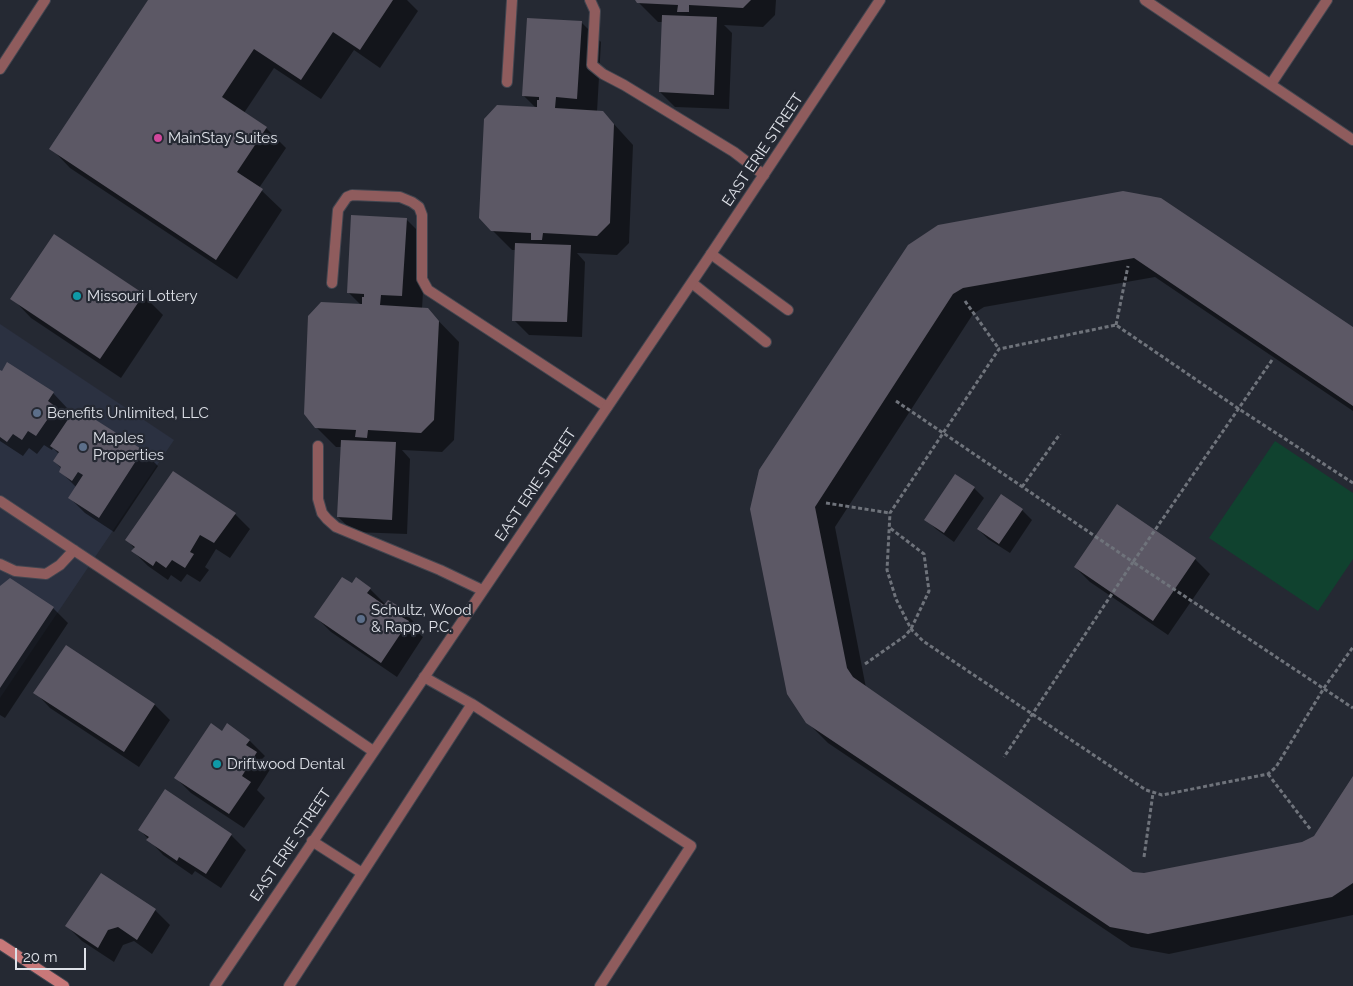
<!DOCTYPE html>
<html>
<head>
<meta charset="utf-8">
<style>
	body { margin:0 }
	#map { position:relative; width:1353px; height:986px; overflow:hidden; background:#252933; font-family:Raleway,sans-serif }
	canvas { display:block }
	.scale { position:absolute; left:15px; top:948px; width:71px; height:22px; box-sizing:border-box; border:2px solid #dee1e8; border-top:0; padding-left:6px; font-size:15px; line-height:18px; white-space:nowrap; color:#dee1e8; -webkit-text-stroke:4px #252933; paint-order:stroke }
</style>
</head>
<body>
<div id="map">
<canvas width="1353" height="986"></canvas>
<div class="scale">20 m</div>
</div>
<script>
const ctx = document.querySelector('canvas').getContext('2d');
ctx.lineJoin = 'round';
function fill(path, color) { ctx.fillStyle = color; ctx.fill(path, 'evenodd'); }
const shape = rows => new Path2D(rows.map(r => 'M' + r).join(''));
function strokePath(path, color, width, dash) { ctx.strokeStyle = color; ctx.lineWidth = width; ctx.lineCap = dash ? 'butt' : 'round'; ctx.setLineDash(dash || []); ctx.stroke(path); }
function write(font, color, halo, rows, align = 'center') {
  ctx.font = font + ' Raleway,sans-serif'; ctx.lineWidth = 4.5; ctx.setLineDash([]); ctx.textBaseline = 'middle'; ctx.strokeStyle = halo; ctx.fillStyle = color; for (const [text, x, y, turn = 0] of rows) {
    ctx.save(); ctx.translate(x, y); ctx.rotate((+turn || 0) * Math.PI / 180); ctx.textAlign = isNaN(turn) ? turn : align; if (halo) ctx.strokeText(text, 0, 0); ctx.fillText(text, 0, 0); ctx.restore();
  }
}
fill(shape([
	[0,324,174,440,0,698]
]), '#2b3141');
fill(shape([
	[1275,441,1353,493,1353,559,1318,611,1209,538]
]), '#10422f');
fill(shape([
	[149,0,407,0,418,11,380,68,354,50,321,99,274,68,244,113,266,128,286,148,259,188,282,210,237,279,70,168,51,148],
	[636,0,776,0,775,15,763,27,724,25,732,33,729,109,675,107,660,92,663,22,658,22],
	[581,22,601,42,597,112,603,112,633,145,629,243,617,255,577,253,585,262,582,337,529,335,514,320,516,250,512,250,492,230,537,109,523,95],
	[1123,192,1353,328,1353,411,1155,277,984,307,973,314,835,527,866,688,1133,873,1144,874,1302,843,1314,837,1353,779,1353,915,1169,954,1131,947,828,743,807,722,751,509,909,246],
	[406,219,426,239,422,309,427,309,459,342,454,440,442,452,402,450,410,459,407,534,354,532,338,517,341,447,336,447,316,427,362,306,348,292],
	[143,295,163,315,121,378,31,318,12,298],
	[0,371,53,393,68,409,63,416,68,421,80,423,85,414,143,451,158,466,114,532,85,513,70,498,76,487,60,471,62,469,54,461,59,454,53,448,52,450,44,445,37,454,29,448,23,456,0,441],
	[974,488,984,498,954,542,936,529,926,519],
	[1022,510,1032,520,1010,553,988,539,978,529],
	[235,514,250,529,230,558,216,549,205,567,209,570,200,582,187,574,181,582,171,575,168,580,148,566,133,551,135,549,127,540],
	[1195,559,1210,574,1168,635,1090,582,1075,567],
	[352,584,370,589,386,605,389,601,401,609,416,624,414,628,423,637,397,677,331,632,316,617],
	[0,588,53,608,68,623,5,718,0,715],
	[66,647,155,705,170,720,139,767,50,708,35,692],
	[227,725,250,741,265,756,262,759,271,768,257,790,265,798,244,828,191,793,176,778,222,733],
	[165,791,231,835,246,850,221,888,195,871,192,875,163,855,140,830],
	[155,910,170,925,152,954,134,941,123,945,114,962,82,941,67,926]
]), '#0007');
fill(shape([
	[148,0,393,0,360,50,333,32,301,80,254,49,222,97,267,127,237,172,263,189,216,260,49,149],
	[635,0,751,0,743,8,689,5,689,12,677,12,678,5,637,3],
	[662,15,717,17,714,95,659,92],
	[527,18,582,21,577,99,556,97,555,108,603,111,614,124,610,223,597,236,543,233,542,240,531,240,531,233,491,231,479,218,484,119,497,105,537,107,537,100,539,100,539,97,522,96],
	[1123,191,1161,198,1353,327,1353,406,1134,258,963,288,953,294,815,507,847,668,853,677,1133,872,1144,873,1302,842,1314,836,1353,776,1353,883,1332,897,1148,934,1110,927,806,723,787,694,750,509,759,470,908,245,938,225],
	[351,215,407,218,402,296,381,295,380,305,428,308,439,321,434,420,421,433,368,430,367,438,355,437,356,430,315,428,304,414,308,316,321,302,362,304,362,297,364,297,364,294,347,293],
	[54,234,144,294,100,359,10,299],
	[515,243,571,245,567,322,512,321],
	[7,362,54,392,48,401,56,407,36,436,28,431,22,440,13,434,7,442,0,437,0,370,2,371],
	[85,413,143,450,99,518,68,498,83,475,78,472,72,481,59,472,61,467,53,461,59,452,50,446,71,415,79,421],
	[341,440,396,442,392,520,337,517],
	[173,471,236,513,214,543,200,535,190,552,194,554,185,568,172,560,166,568,156,561,153,566,131,551,135,547,125,540],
	[955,474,975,487,944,533,924,520],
	[1001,494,1023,509,999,544,977,529],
	[1117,504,1196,558,1153,621,1074,567],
	[342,577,352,583,356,577,371,588,367,593,384,605,388,600,402,608,398,615,409,621,381,663,314,617],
	[10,578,54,607,0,688,0,586],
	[66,645,155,704,124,752,33,693],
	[211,723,222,731,227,723,250,740,246,745,257,752,242,776,251,782,229,814,174,778],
	[165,789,232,834,206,874,179,857,177,861,146,840,149,837,138,830],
	[101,873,156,909,137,940,118,927,108,930,98,948,65,926]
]), '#5c5865');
const service = shape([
	[590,0,595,11,592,65,603,74,624,85,734,152,764,175],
	[507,82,512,0],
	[1271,84,1327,0],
	[711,254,788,310],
	[332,283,338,210,347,197,352,195,400,197,412,202,419,207,422,215,422,279,428,290,607,407],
	[692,283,766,342],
	[318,446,318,499,322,513,327,519,336,527,440,570,482,590],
	[0,501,215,644],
	[0,564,15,571,46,574,60,565,74,550],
	[424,677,472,704,691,846,600,986],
	[312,841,362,873],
	[289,986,472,704]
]);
const minor = shape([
	[1145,0,1353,140],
	[0,69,45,0],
	[215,644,373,751],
	[215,986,711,254,880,0]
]);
const secondary = shape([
	[0,944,64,986]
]);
strokePath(service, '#434650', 12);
strokePath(minor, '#434650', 12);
strokePath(secondary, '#434650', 12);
strokePath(shape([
	[965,301,999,349],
	[1116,325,1128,266],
	[1272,360,1133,562,1353,708],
	[896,401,1133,562,1004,757],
	[1353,483,1239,409,1116,325,999,349,890,513,887,570,896,599,911,629,923,641,1146,790,1162,795,1268,774,1276,767,1324,688,1353,647],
	[1022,487,1060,434],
	[826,503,890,513],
	[865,664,905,636,911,629,929,591,924,554,890,528],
	[1268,774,1311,830],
	[1144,857,1153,793]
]), '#6f737b', 3, [4, 2.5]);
strokePath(service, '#8f5c5d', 10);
strokePath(minor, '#8f5c5d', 10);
strokePath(secondary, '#c87879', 10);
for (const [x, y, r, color] of [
	[158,138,5,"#d1479c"],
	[77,296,5,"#0f9aa8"],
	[37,413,5,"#5c6f8a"],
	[83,447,5,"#5c6f8a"],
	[361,619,5,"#5c6f8a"],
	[217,764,5,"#0f9aa8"]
]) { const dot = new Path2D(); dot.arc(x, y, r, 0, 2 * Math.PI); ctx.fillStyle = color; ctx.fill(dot); strokePath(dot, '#252933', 2); }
write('15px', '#dee1e8', '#252933', [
	["MainStay Suites",168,138],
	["Missouri Lottery",87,296],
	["Benefits Unlimited, LLC",47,413],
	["Maples",93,438],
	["Properties",93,455],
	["Schultz, Wood",371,610],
	["& Rapp, P.C.",371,627],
	["Driftwood Dental",227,764]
], 'left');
write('15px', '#dee1e8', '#252933', [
	["EAST ERIE STREET",763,150,-56],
	["EAST ERIE STREET",536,485,-56],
	["EAST ERIE STREET",291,845,-56]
]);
</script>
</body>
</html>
